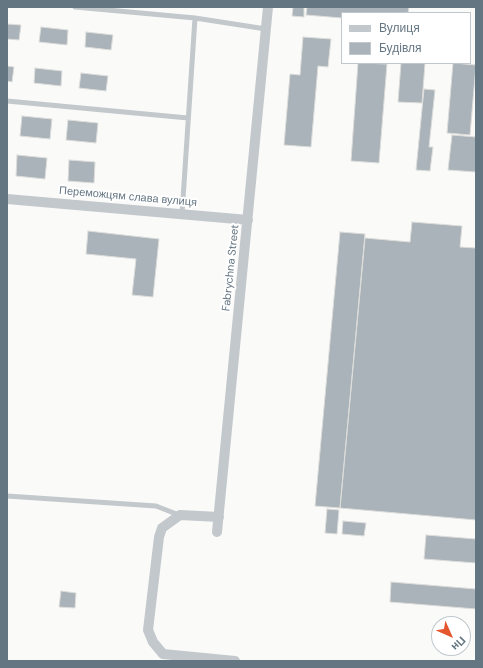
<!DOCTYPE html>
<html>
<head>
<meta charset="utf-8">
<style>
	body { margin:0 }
	#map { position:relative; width:483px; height:668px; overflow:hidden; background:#fafaf8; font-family:"DM Sans",sans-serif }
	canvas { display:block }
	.frame { position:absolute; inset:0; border:8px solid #657683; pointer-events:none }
	.legend { position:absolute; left:341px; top:12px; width:130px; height:52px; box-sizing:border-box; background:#fff; border:1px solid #c1c8cd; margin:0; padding:5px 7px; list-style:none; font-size:12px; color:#657683 }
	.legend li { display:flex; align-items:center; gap:8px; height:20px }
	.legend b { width:20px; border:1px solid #c1c8cd }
	.north { position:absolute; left:431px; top:616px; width:40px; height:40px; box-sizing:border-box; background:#fff; border:1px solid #c1c8cd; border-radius:50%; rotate:135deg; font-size:11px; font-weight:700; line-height:16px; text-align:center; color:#657683 }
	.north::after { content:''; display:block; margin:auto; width:14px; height:18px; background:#e4572e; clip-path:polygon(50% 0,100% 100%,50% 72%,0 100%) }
</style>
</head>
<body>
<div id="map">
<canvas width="483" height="668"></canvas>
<div class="frame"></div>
<ul class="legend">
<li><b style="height:5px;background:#c3c8cc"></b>Вулиця</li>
<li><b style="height:11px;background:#aab3b9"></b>Будівля</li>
</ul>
<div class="north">Пн</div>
</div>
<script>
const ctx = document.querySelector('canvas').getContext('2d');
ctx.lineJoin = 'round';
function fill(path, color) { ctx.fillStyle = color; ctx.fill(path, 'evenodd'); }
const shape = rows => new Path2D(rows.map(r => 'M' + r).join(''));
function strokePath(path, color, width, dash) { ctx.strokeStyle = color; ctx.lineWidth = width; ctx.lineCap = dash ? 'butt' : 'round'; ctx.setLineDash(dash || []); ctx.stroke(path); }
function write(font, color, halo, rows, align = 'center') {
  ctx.font = font + ' "DM Sans",sans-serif'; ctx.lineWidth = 4; ctx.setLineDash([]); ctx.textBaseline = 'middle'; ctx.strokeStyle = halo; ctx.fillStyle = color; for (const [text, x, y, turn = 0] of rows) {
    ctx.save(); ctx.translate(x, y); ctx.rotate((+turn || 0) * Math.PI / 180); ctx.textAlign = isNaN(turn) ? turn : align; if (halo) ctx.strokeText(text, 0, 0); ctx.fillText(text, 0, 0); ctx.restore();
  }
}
const building = shape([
	[293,7,304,7,304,17,292,16,293,7],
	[307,7,409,7,408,13,342,13,342,18,306,15,307,7],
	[7,24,21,25,19,40,7,39,7,24],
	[41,27,68,30,67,45,39,42,41,27],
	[86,32,113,35,111,50,85,47,86,32],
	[303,37,331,39,328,67,318,66,311,147,284,145,290,74,300,75,303,37],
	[358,63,387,64,379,163,351,161,358,63],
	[401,63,425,63,422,103,398,102,401,63],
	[453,63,476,65,470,135,447,133,453,63],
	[7,66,14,67,12,82,7,81,7,66],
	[35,68,62,71,61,86,34,83,35,68],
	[81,73,108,76,106,91,79,88,81,73],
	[424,89,435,90,429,147,433,147,430,171,416,170,424,89],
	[22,116,52,119,50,139,20,136,22,116],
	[68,120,98,123,96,143,66,140,68,120],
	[452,135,476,137,476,172,448,170,452,135],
	[17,155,47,158,45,179,16,176,17,155],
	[69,160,95,162,94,183,68,181,69,160],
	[412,222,462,226,460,247,476,248,476,520,340,508,365,238,410,242,412,222],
	[88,231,159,239,153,297,132,295,136,259,86,254,88,231],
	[340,232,365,234,340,508,315,506,340,232],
	[327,509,339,510,337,534,325,533,327,509],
	[343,521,366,523,364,536,342,534,343,521],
	[426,535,476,539,476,563,424,559,426,535],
	[391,582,476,589,476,609,390,602,391,582],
	[61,591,76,593,75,608,59,607,61,591]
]);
fill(building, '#aab3b9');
strokePath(building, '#dcdcda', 1);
strokePath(shape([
	[75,7,195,18,182,214],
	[195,18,266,29],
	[7,101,188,118],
	[7,496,156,506,179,515]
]), '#c3c8cc', 5);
strokePath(shape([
	[7,199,248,220],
	[219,517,180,515,162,528,159,537,148,630,153,642,163,654,235,661],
	[217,532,268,7]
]), '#c3c8cc', 10);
write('11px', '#657683', '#fff', [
	["Переможцям слава вулиця",128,197,5],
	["Fabrychna Street",231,268,-84]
]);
</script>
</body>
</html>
